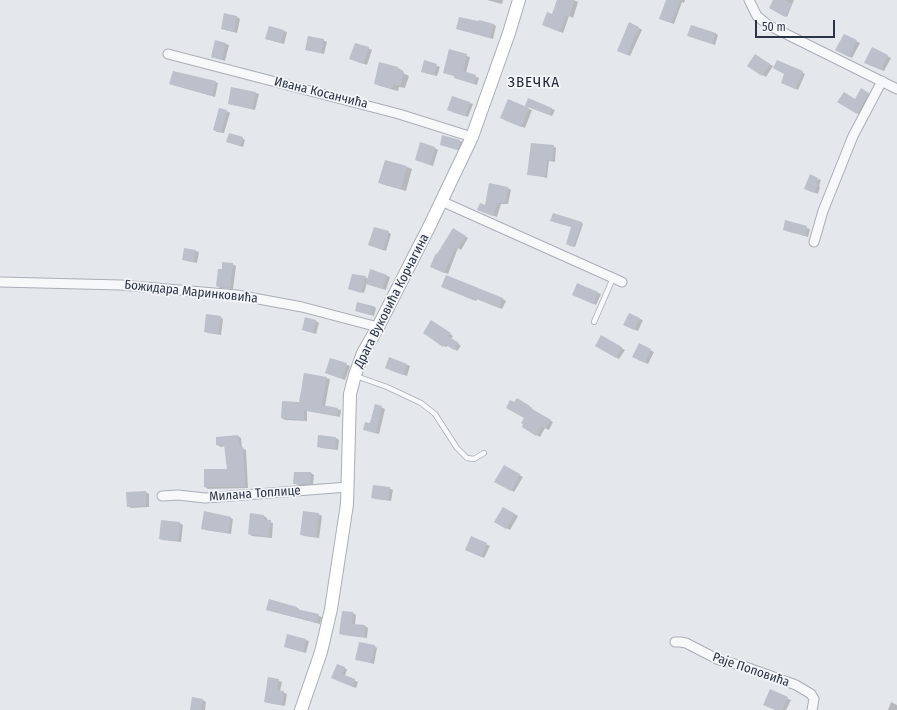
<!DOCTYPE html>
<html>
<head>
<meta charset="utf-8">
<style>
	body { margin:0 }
	#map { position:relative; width:897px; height:710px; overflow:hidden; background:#e4e7ec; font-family:"Fira Sans Condensed",sans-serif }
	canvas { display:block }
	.scale { position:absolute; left:755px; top:20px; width:80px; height:18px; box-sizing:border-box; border:2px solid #2b3445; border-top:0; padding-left:5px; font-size:12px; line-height:14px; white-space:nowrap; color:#2b3445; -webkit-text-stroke:3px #f4f6f9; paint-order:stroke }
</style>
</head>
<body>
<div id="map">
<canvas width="897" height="710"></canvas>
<div class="scale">50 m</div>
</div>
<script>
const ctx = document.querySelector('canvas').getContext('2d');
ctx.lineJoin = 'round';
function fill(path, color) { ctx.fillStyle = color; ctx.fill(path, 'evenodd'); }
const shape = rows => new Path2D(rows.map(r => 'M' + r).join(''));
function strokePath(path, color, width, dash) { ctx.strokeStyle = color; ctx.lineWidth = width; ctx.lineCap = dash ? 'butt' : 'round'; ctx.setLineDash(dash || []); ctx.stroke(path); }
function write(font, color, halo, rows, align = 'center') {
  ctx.font = font + ' "Fira Sans Condensed",sans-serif'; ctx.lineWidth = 3.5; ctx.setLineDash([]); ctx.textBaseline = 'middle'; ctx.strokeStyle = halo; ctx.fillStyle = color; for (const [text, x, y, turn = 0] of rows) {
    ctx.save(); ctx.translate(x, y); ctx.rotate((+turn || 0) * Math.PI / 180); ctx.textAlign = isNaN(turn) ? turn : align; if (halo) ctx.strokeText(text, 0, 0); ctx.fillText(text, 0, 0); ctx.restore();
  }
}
fill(shape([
	[487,0,503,0,502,4],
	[558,0,573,0,578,2,573,18,569,16,563,33,546,26,553,15],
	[667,0,685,0,684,3,682,2,674,24,663,20],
	[774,0,794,0,787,17,770,7],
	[237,17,240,19,237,33,222,29],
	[493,24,496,26,493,39,458,29],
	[639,28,642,30,630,56,621,52],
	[284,31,287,32,284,44,266,39],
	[715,33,718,35,715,45,689,36],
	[844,35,860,43,852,58,836,50],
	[323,40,327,42,324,54,307,50],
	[226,44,229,45,225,61,212,57],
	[368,48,372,50,367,65,351,59],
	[450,51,470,57,466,73,479,78,477,85,455,78],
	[755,55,773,66,766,77,748,66],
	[887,56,891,58,884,71,869,64],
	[425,61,440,67,437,76,425,73],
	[398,68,403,71,403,73,409,76,405,88,399,87,398,91,380,86,375,83],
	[802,72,805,74,798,90,785,84,785,74],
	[215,82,218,83,215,97,170,84],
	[862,90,872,95,860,115,839,102,856,100],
	[256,93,259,94,255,110,229,104],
	[470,103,473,104,468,117,452,112],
	[530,107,552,109,555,110,552,116],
	[529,109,532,110,525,128,504,120],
	[227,111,230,113,224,133,217,132,214,130],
	[242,138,245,140,243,147,228,142],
	[460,141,463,142,461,151,441,145],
	[553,146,556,148,555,162,549,161,547,178,529,174],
	[435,148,438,150,433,166,416,160],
	[407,167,412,169,406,191,385,185,380,182],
	[818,179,821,180,819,186,820,187,818,194,809,190],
	[508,188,511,190,508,204,501,204,497,217,478,210,486,206],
	[786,221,810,229,808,237,787,231],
	[554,222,581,222,583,224,575,247,569,245,572,227],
	[453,229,468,238,461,250,458,248,448,274,435,269],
	[388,232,391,234,386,251,369,245],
	[196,251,199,252,197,263,187,261,184,259],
	[232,264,236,266,233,289,220,288,217,286,222,270],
	[371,270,390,277,386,290,367,283,364,293,352,290,365,277,368,279],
	[446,288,503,299,506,301,502,309,477,299,476,301],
	[598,293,601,294,596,305,576,296],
	[373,306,376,308,374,316,356,311],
	[220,317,223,319,221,335,208,333,205,331],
	[640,319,643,320,638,331,627,326],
	[316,321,319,323,316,334,303,330],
	[432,322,453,336,451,339,461,346,457,351,448,345,447,347,444,346],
	[601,336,625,350,619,359,596,346],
	[640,345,654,352,648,364,637,359],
	[390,358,410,366,407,376,390,370],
	[331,359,350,366,345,380,329,374],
	[326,378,330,379,325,406,341,410,340,417,307,411,307,421,285,420,282,418],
	[517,399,532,408,532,410,553,422,549,430,545,428,540,437,523,427,525,417,515,404],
	[375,405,385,409,379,434,367,431,371,424],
	[238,436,241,438,242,448,246,450,248,488,208,489,205,487,228,470,225,446,221,447,217,445,217,438],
	[336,438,339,440,338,450,321,448,318,446],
	[504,466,523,477,514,492,495,481],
	[311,473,314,475,313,485,298,485,294,483],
	[389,488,393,490,391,501,375,499,372,497],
	[146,492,149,494,149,507,131,508,128,506],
	[504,508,518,516,510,530,496,522],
	[318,514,322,516,319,538,304,536,301,534],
	[264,516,267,518,267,521,273,523,272,538,252,536,249,534],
	[230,518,233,519,231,534,205,530,202,528],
	[180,523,183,525,181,542,163,540,160,539],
	[471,538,490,546,484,558,469,551],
	[296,607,299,609,299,610,322,617,320,624,267,610],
	[343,612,353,613,356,615,355,625,365,626,368,628,367,638,343,635,340,633],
	[288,635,309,641,306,653,285,647],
	[374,646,377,648,374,664,356,659],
	[344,668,347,669,345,676,358,682,356,688,336,680],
	[268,678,282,682,280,691,287,694,285,706,268,703,265,702],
	[770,691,791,700,786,710,776,710],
	[203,700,206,702,205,710,191,710],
	[891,702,897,705,897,710,888,710]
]), '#0003');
fill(shape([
	[557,0,575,0,569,17,566,15,560,32,542,25,547,12,552,14],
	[666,0,680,0,671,23,659,19],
	[773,0,784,0,792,4,785,17,769,8],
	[224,13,237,16,234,32,221,29],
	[459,17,478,21,479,20,494,24,490,38,456,29],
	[629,22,639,27,627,55,617,51],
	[691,25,716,33,712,44,687,36],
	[269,26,284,30,281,43,265,39],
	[844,34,857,40,849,57,835,50],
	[308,36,324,39,321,53,305,50],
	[215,40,226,43,222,60,211,57],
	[355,43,369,47,363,64,349,59],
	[872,47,888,55,881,70,864,63],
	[449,49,467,54,463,71,476,75,474,84,454,78,454,76,443,73],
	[755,54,770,64,762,76,747,66],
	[424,60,437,64,434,75,421,72],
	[777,60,803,71,795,89,781,83,784,74,773,68],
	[379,62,398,67,398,70,404,72,400,86,394,84,392,89,374,84],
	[173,71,216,81,212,96,169,84],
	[231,87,256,92,252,109,228,104],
	[861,88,869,93,857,114,837,102,844,92,855,99],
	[452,96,470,102,465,116,447,110],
	[528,98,552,108,549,115,525,106],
	[508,99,529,108,521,127,500,118],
	[219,108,227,110,221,132,213,130],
	[229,133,243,137,240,146,226,142],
	[442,135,460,140,458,150,440,145],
	[420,142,435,147,430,165,415,160],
	[531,143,554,145,552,161,547,160,545,177,527,175],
	[385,160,407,166,401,189,378,183],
	[810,174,818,178,816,184,818,184,814,193,804,189],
	[489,183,508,187,505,203,498,203,493,216,477,210,480,203,485,205],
	[553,213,582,222,573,247,566,244,571,227,550,221],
	[785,220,807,226,805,236,783,230],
	[374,227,389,231,383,250,368,245],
	[453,228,466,236,458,249,455,248,444,273,430,267,436,253,437,254],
	[184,248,196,250,194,262,182,260],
	[222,262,233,263,230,288,216,286,218,269,222,269],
	[370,269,387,275,382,289,366,284],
	[352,274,366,276,361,293,348,289],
	[446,275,503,298,499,308,474,298,473,300,441,287],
	[577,283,598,292,593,304,572,295],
	[357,302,373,306,371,315,355,311],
	[629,313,640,318,634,330,623,325],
	[206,314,221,316,218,334,204,332],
	[305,317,316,320,313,333,302,330],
	[431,320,451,333,448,336,459,343,454,350,445,344,443,347,423,333],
	[601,335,622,347,616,358,595,346],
	[639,343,651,349,645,363,632,357],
	[389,357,407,364,403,375,385,368],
	[330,358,347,363,342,379,325,373],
	[304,373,327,377,322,405,338,408,337,416,304,410,304,420,281,418,282,401,299,402],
	[517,398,530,406,529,407,551,420,545,429,542,427,536,436,522,427,523,424,521,423,524,418,506,408,510,400,514,402],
	[375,404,382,406,376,433,363,430,365,422,370,423],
	[238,435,240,447,243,447,245,487,204,487,204,469,227,469,224,445,216,445,216,437],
	[318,435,336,437,335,449,317,447],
	[504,465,520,474,511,491,494,482],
	[294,472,311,472,310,484,293,484],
	[373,485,390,487,388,500,371,498],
	[146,491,146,506,127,507,126,492],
	[503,507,515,514,506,529,494,522],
	[204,511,231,517,228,533,201,529],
	[303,511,319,513,316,537,300,535],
	[250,513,264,515,264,519,271,520,269,537,248,534],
	[161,520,180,522,178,541,159,539],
	[471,536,487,543,481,557,465,550],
	[269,599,297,607,296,609,319,614,317,623,266,610],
	[342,611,353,612,352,624,365,625,364,637,339,634],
	[287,634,306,639,303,652,284,647],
	[359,642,375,645,371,663,355,660],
	[337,664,345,667,342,674,355,679,353,687,331,678],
	[268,677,279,679,277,690,284,691,282,705,264,702],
	[770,689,788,697,782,710,775,710,763,705],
	[192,697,203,699,201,710,190,710]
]), '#bbc0ca');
const lane = shape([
	[594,322,613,278],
	[356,376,387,387,421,403,435,414,457,448,467,458,474,459,484,453]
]);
const street = shape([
	[749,0,757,16,768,25,897,89],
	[168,54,399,114,472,137],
	[441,201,622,282],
	[814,242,823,211,853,136,882,81],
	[0,282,121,285,237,295,302,307,378,327],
	[162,496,178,495,205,498,348,487],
	[675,642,680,642,686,643,719,660,743,666,796,685,811,694,814,699,812,710]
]);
const secondary = shape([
	[301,710,321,652,331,609,347,504,350,394,355,375,363,353,378,327,430,225,472,137,509,33,519,0]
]);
strokePath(lane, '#a9aeb7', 6);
strokePath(street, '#a9aeb7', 11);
strokePath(secondary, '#a9aeb7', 14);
strokePath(lane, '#f7f8fa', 4.5);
strokePath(street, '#f7f8fa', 9);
strokePath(secondary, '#fff', 12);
write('13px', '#2b3445', '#f4f6f9', [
	["Ивана Косанчића",321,93,14],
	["Божидара Маринковића",191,292,6],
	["Драга Вуковића Корчагина",392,301,-63],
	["Милана Топлице",255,494,-4],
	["Раје Поповића",751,670,19]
]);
ctx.letterSpacing = '1px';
write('15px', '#1d2536', '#f4f6f9', [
	["ЗВЕЧКА",534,83]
]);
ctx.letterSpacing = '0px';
</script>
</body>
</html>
